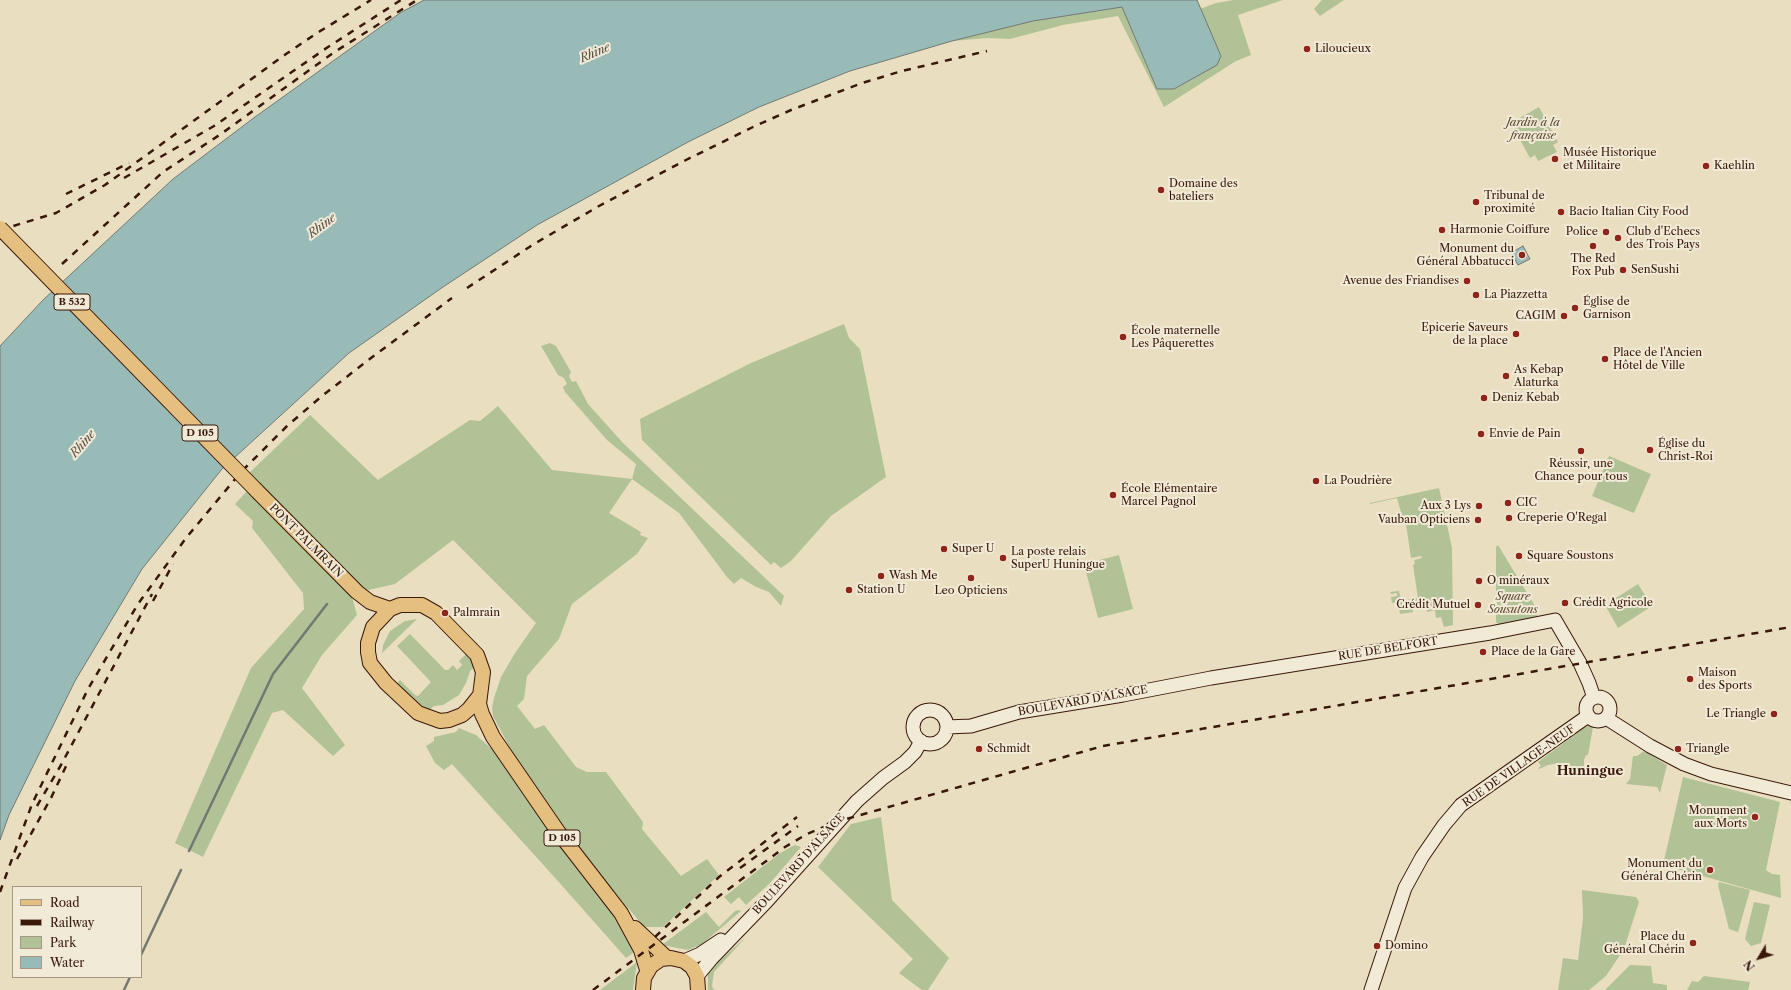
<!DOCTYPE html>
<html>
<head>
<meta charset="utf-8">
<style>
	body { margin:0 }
	#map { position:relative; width:1791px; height:990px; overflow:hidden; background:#eadec0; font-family:"Libre Caslon Text",serif }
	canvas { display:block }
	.legend { position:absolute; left:12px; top:886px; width:130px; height:92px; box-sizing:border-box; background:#f1ead6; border:1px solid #a79684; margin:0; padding:5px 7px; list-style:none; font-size:12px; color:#391709 }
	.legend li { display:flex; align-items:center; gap:8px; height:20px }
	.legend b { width:20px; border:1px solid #a79684 }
	.north { position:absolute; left:1739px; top:938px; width:40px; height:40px; -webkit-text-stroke:3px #f1ead6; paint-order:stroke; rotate:232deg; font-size:11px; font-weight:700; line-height:16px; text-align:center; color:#391709 }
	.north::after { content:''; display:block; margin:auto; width:14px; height:18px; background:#391709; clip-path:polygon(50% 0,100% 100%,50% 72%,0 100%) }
</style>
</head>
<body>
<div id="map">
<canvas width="1791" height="990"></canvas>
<ul class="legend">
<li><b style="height:5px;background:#e5bf80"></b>Road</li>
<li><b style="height:5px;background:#391709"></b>Railway</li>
<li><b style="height:11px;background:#b1c297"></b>Park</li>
<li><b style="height:11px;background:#99bbb8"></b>Water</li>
</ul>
<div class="north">N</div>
</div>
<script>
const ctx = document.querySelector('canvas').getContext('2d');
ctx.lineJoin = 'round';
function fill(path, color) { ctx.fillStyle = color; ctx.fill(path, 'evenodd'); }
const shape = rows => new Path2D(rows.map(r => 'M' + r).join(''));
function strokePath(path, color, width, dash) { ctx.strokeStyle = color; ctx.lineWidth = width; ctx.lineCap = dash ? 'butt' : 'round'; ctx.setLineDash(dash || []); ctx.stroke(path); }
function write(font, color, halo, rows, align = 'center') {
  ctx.font = font + ' "Libre Caslon Text",serif'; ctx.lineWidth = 4; ctx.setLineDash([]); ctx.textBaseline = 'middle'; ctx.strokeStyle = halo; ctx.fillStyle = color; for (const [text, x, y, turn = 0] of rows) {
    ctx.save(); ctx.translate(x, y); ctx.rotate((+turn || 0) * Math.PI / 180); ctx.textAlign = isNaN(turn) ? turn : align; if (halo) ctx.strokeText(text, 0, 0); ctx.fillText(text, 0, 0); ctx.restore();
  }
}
fill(shape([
	[1233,0,1283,0,1238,15,1251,55,1236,61,1164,107,1118,16,1063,25,1010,39,988,38,952,41,1033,21,1122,6,1157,89,1221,56,1200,9,1216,3],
	[1322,0,1344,0,1320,16,1314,9],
	[1539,107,1558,142,1553,145,1557,152,1538,161,1535,155,1530,158,1511,123],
	[844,324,849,338,860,349,886,477,831,516,791,561,781,568,774,562,771,565,642,440,640,419,751,363],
	[550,343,556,346,571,372,569,376,572,382,576,381,588,404,623,443,784,596,781,606,769,592,756,587,741,578,734,584,727,577,679,513,632,479,609,513,641,532,640,535,648,538,637,554,572,604,559,639,527,676,524,699,517,706,535,729,544,725,576,767,587,772,606,772,643,822,642,829,681,876,707,859,719,875,663,927,644,927,579,849,510,748,493,716,492,708,494,698,501,677,515,653,536,623,453,540,395,584,364,591,249,473,310,415,378,480,470,420,480,421,498,406,552,470,632,479,636,464,607,440,565,392,563,387,567,384,564,378,558,375,541,346],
	[1609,456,1651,474,1634,513,1592,496],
	[1439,488,1452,548,1453,625,1444,627,1441,617,1436,618,1435,610,1427,612,1427,609,1422,610,1422,608,1413,609,1413,612,1400,614,1398,602,1392,603,1391,597,1397,596,1397,593,1391,594,1390,592,1399,591,1401,601,1418,598,1413,565,1415,564,1414,560,1422,558,1421,556,1411,558,1406,524,1408,523,1407,518,1408,517,1407,515,1402,516,1397,498,1370,504,1370,503],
	[248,490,352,597,357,615,322,655,302,688,345,745,333,756,283,710,272,713,203,857,175,843,251,668,304,609,303,593,252,528,253,521,235,504],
	[1498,545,1538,611,1537,616,1535,619,1500,625,1496,622,1496,547],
	[1119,555,1133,609,1098,618,1084,564],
	[1638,584,1652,606,1618,628,1605,605],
	[417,619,382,653,383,645,390,631,405,621],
	[410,634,445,670,448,670,453,665,457,670,462,665,459,661,468,652,477,665,470,671,466,683,459,695,443,705,434,706,425,714,394,687,400,680,415,695,418,696,431,682,397,646],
	[1591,725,1593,727,1588,755,1586,755,1584,760,1584,769,1559,763,1548,765,1539,769,1538,768,1541,766,1538,762,1584,728],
	[459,728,476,735,495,752,616,917,626,934,633,953,626,958,557,880,452,764,444,770,435,763,426,746,434,741,434,737,456,732],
	[1644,751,1667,765,1660,793,1657,787,1626,784,1630,779,1633,756,1637,756],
	[1683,777,1780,802,1766,870,1772,874,1780,875,1781,898,1663,865],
	[881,817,892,900,949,958,928,990,922,990,899,973,913,959,818,867,851,824],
	[795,845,801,847,770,883,746,905,739,897,731,904,724,897,780,853],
	[1719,882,1750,890,1738,932,1729,929,1718,885],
	[1582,890,1636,897,1639,902,1624,949,1606,976,1589,990,1558,990,1563,958,1578,960,1583,918],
	[1754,902,1770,905,1761,943,1751,946,1745,939],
	[739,910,741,911,702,944,688,950,662,945,706,912,719,927,735,911],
	[746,937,714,972,712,986,714,990,708,990,708,971],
	[637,962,633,990,600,990],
	[1630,965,1651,966,1653,983,1667,985,1667,990,1605,990],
	[1704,976,1750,982,1748,990,1683,990,1687,990,1692,981,1698,982]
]), '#b1c297');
const water = shape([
	[424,0,1197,0,1221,56,1217,65,1174,89,1157,89,1122,7,1033,21,952,41,850,71,759,107,688,142,537,225,443,287,349,353,222,469,142,569,75,681,9,815,0,840,0,346,43,300,173,179,255,117,400,13,424,0],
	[1523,246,1530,259,1518,265,1511,253,1523,246]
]);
fill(water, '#99bbb8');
strokePath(water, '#737972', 1);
strokePath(shape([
	[189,851,273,674,327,604],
	[141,955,181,870],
	[124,990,130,977]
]), '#737972', 2.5);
const secondary = shape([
	'1586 709a12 12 0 1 1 24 0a12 12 0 1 1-24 0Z',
	'913 727a17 17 0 1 1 34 0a17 17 0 1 1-34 0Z',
	[1606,718,1650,746,1684,764,1711,774,1791,793],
	[947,727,971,726,1019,712,1123,695,1211,678,1490,633,1555,620,1580,663,1589,683,1594,698],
	[684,961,700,954,721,940],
	[697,976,712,958,767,901,857,801,883,778,905,762,915,752,921,741],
	[1371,990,1405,888,1422,857,1444,825,1461,805,1588,716]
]);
const primary = shape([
	[256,490,357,592,370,602,390,609],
	[480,695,469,709,462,715,449,720,440,721,418,713,386,683,370,663,368,652,368,643,373,627,390,609,400,605,422,605,436,613,477,655,483,672,479,704,482,714,493,737,559,833,621,913,641,950,647,970],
	[635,928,667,958],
	[643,990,644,978,651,966,661,959,671,958,684,961,692,967,697,976,698,990]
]);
strokePath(secondary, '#391709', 15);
strokePath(primary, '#391709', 16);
strokePath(secondary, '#f1ead6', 13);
strokePath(primary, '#e5bf80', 14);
strokePath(shape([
	[124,178,214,126,328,47,401,0],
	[66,194,129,163],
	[0,230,56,213,105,185,286,54,317,33,371,0],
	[62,264,163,172,221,134,333,53,417,0],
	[467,288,534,244,599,206,686,160,753,127,791,110,862,83,902,71,987,51],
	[153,601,173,564],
	[37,806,61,765,152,594],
	[17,859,51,798,68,762],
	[740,868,798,826],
	[0,892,32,804,88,689,138,604,186,538,241,472,287,426,322,396,371,358,452,298],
	[655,937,719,877,797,817],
	[593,990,785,847,807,834,836,822,1103,746,1791,627]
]), '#391709', 2.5, [7, 7]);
const primaryBridge = shape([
	[0,228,256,490]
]);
strokePath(primaryBridge, '#391709', 16, []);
strokePath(primaryBridge, '#e5bf80', 14);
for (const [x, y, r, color] of [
	[1307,49,4,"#8f2418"],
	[1555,159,4,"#8f2418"],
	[1706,166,4,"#8f2418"],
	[1161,190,4,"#8f2418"],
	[1476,202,4,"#8f2418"],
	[1561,212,4,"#8f2418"],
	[1442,230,4,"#8f2418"],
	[1606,232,4,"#8f2418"],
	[1618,238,4,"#8f2418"],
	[1593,246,4,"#8f2418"],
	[1522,255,4,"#8f2418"],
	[1623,270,4,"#8f2418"],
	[1467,281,4,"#8f2418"],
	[1476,295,4,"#8f2418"],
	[1575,308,4,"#8f2418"],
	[1564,316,4,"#8f2418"],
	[1516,334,4,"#8f2418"],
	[1123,337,4,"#8f2418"],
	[1605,359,4,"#8f2418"],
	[1506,376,4,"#8f2418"],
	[1484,398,4,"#8f2418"],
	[1481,434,4,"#8f2418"],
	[1650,450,4,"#8f2418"],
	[1581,451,4,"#8f2418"],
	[1316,481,4,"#8f2418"],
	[1113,495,4,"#8f2418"],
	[1508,503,4,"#8f2418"],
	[1479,506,4,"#8f2418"],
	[1509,518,4,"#8f2418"],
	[1478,520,4,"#8f2418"],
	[944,549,4,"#8f2418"],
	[1519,556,4,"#8f2418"],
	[1003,558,4,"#8f2418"],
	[881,576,4,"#8f2418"],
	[971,578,4,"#8f2418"],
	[1479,581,4,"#8f2418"],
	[849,590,4,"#8f2418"],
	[1565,603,4,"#8f2418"],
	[1478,605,4,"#8f2418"],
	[445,613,4,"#8f2418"],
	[1483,652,4,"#8f2418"],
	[1690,679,4,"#8f2418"],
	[1774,714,4,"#8f2418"],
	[979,749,4,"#8f2418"],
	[1678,749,4,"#8f2418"],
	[1755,817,4,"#8f2418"],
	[1710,870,4,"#8f2418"],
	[1693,943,4,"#8f2418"],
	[1377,946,4,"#8f2418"]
]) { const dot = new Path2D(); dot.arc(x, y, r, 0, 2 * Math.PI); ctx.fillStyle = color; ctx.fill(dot); strokePath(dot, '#f1ead6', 1.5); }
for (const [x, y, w] of [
	[72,302,36],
	[200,433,36],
	[562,838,36]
]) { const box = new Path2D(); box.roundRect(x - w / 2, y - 8, w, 16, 3); ctx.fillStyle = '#f1ead6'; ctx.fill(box); strokePath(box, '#391709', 1); }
write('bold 10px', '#391709', null, [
	["B 532",72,302],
	["D 105",200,433],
	["D 105",562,838]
]);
write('11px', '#391709', '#f1ead6', [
	["Liloucieux",1315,49],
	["Musée Historique",1563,153],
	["et Militaire",1563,166],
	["Kaehlin",1714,166],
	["Domaine des",1169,184],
	["bateliers",1169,197],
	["Tribunal de",1484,196],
	["proximité",1484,209],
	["Bacio Italian City Food",1569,212],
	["Harmonie Coiffure",1450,230],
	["Police",1598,232,"right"],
	["Club d'Echecs",1626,232],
	["des Trois Pays",1626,245],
	["Monument du",1514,249,"right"],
	["Général Abbatucci",1514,262,"right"],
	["The Red",1593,259,"center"],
	["Fox Pub",1593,272,"center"],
	["SenSushi",1631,270],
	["Avenue des Friandises",1459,281,"right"],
	["La Piazzetta",1484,295],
	["Église de",1583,302],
	["Garnison",1583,315],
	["CAGIM",1556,316,"right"],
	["Epicerie Saveurs",1508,328,"right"],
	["de la place",1508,341,"right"],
	["École maternelle",1131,331],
	["Les Pâquerettes",1131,344],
	["Place de l'Ancien",1613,353],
	["Hôtel de Ville",1613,366],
	["As Kebap",1514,370],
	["Alaturka",1514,383],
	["Deniz Kebab",1492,398],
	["Envie de Pain",1489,434],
	["Église du",1658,444],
	["Christ-Roi",1658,457],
	["Réussir, une",1581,464,"center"],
	["Chance pour tous",1581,477,"center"],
	["La Poudrière",1324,481],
	["École Elémentaire",1121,489],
	["Marcel Pagnol",1121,502],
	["CIC",1516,503],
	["Aux 3 Lys",1471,506,"right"],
	["Creperie O'Regal",1517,518],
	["Vauban Opticiens",1470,520,"right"],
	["Super U",952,549],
	["La poste relais",1011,552],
	["SuperU Huningue",1011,565],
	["Square Soustons",1527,556],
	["Wash Me",889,576],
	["O minéraux",1487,581],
	["Station U",857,590],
	["Leo Opticiens",971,591,"center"],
	["Crédit Agricole",1573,603],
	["Crédit Mutuel",1470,605,"right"],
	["Palmrain",453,613],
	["Place de la Gare",1491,652],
	["Maison",1698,673],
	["des Sports",1698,686],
	["Le Triangle",1766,714,"right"],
	["Schmidt",987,749],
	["Triangle",1686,749],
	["Monument",1747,811,"right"],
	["aux Morts",1747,824,"right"],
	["Monument du",1702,864,"right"],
	["Général Chérin",1702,877,"right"],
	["Place du",1685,937,"right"],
	["Général Chérin",1685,950,"right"],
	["Domino",1385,946]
], 'left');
write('italic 11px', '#5d4a34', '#f1ead6', [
	["Jardin à la",1533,123],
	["française",1533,136],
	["Square",1513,597],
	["Sousutons",1513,610]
]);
write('11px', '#391709', '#f1ead6', [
	["PONT PALMRAIN",306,541,45],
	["RUE DE BELFORT",1388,649,-9],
	["BOULEVARD D'ALSACE",1083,701,-10],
	["RUE DE VILLAGE-NEUF",1519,766,-35],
	["BOULEVARD D'ALSACE",799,864,-48]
]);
write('italic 12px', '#5b5046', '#f1ead6', [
	["Rhine",595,53,-24],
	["Rhine",322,226,-37],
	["Rhine",83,444,-49]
]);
write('bold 13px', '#391709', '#f1ead6', [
	["Huningue",1590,771]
]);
</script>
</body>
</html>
